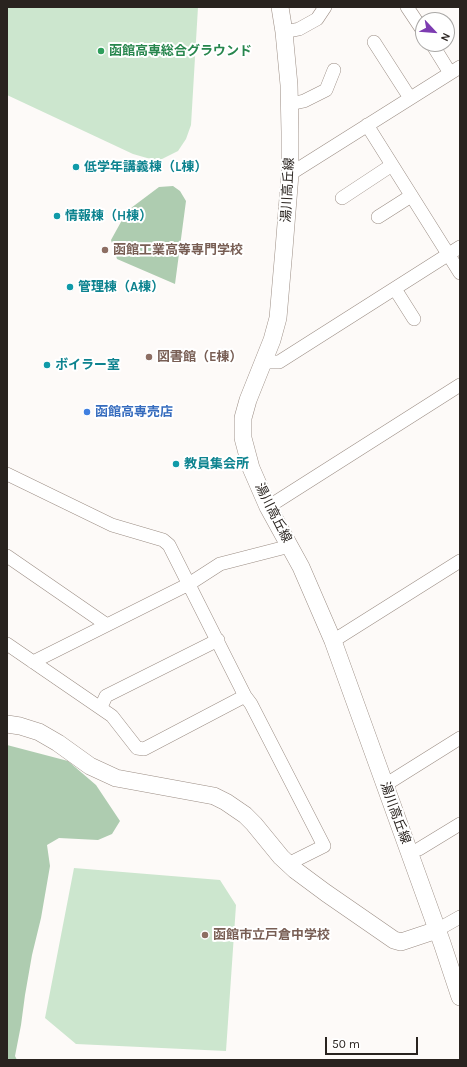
<!DOCTYPE html>
<html>
<head>
<meta charset="utf-8">
<style>
	body { margin:0 }
	#map { position:relative; width:467px; height:1067px; overflow:hidden; background:#fdfaf8; font-family:Karla,sans-serif }
	canvas { display:block }
	.frame { position:absolute; inset:0; border:8px solid #29231f; pointer-events:none }
	.north { position:absolute; left:415px; top:12px; width:40px; height:40px; box-sizing:border-box; background:#fff; border:1px solid #a9a7a5; border-radius:50%; rotate:116deg; font-size:11px; font-weight:700; line-height:16px; text-align:center; color:#29231f }
	.north::after { content:''; display:block; margin:auto; width:14px; height:18px; background:#7d3cb1; clip-path:polygon(50% 0,100% 100%,50% 72%,0 100%) }
	.scale { position:absolute; left:325px; top:1037px; width:93px; height:18px; box-sizing:border-box; border:2px solid #29231f; border-top:0; padding-left:5px; font-size:12px; line-height:14px; white-space:nowrap; color:#29231f; -webkit-text-stroke:3px #fff; paint-order:stroke }
</style>
</head>
<body>
<div id="map">
<canvas width="467" height="1067"></canvas>
<div class="frame"></div>
<div class="north">N</div>
<div class="scale">50 m</div>
</div>
<script>
const ctx = document.querySelector('canvas').getContext('2d');
ctx.lineJoin = 'round';
function fill(path, color) { ctx.fillStyle = color; ctx.fill(path, 'evenodd'); }
const shape = rows => new Path2D(rows.map(r => 'M' + r).join(''));
function strokePath(path, color, width, dash) { ctx.strokeStyle = color; ctx.lineWidth = width; ctx.lineCap = dash ? 'butt' : 'round'; ctx.setLineDash(dash || []); ctx.stroke(path); }
function write(font, color, halo, rows, align = 'center') {
  ctx.font = font + ' Karla,"Noto Sans JP",sans-serif'; ctx.lineWidth = 4; ctx.setLineDash([]); ctx.textBaseline = 'middle'; ctx.strokeStyle = halo; ctx.fillStyle = color; for (const [text, x, y, turn = 0] of rows) {
    ctx.save(); ctx.translate(x, y); ctx.rotate((+turn || 0) * Math.PI / 180); ctx.textAlign = isNaN(turn) ? turn : align; if (halo) ctx.strokeText(text, 0, 0); ctx.fillText(text, 0, 0); ctx.restore();
  }
}
fill(shape([
	[7,7,198,7,191,125,186,139,178,151,160,160,147,158,133,154,7,95],
	[74,868,220,880,236,905,226,1051,76,1044,45,1018]
]), '#cce6ce');
fill(shape([
	[173,186,180,191,186,201,175,284,117,259,111,240,127,211,159,187],
	[7,745,68,761,96,785,120,821,112,834,98,840,59,838,47,845,50,866,41,918,32,955,25,995,21,1025,15,1056,17,1060,7,1060]
]), '#aeccb0');
const minor = shape([
	[407,7,423,31],
	[284,32,299,29,317,19,325,7],
	[374,42,410,98],
	[432,44,450,73],
	[290,104,304,101,326,90,334,70],
	[367,125,460,273],
	[290,174,460,67],
	[342,198,392,165],
	[378,217,411,196],
	[395,289,414,319],
	[263,362,279,362,460,247],
	[7,474,112,525,163,540,169,545,245,696,251,704,324,846,288,864],
	[268,507,460,385],
	[7,556,107,625],
	[333,641,460,561],
	[7,644,112,716,137,748,144,749,245,696],
	[33,662,189,584,220,564,290,546],
	[101,707,106,696,218,640],
	[385,785,460,738],
	[419,849,460,824],
	[437,930,460,917]
]);
const tertiary = shape([
	[280,7,284,32,289,85,290,132,290,174,284,249,278,318,272,340,248,400,243,418,243,438,251,468,268,507,301,567,333,641,442,943,460,997],
	[7,724,20,726,39,732,58,743,90,766,116,778,214,796,226,802,245,815,254,824,281,857,295,870,326,893,394,940,401,942,437,930]
]);
strokePath(minor, '#9b8d84', 14);
strokePath(tertiary, '#9b8d84', 18);
strokePath(minor, '#fff', 13);
strokePath(tertiary, '#fff', 17);
for (const [x, y, r, color] of [
	[101,51,4,"#2e9e5b"],
	[76,167,4,"#0f9aa8"],
	[57,216,4,"#0f9aa8"],
	[105,250,4,"#8d6e63"],
	[70,287,4,"#0f9aa8"],
	[149,357,4,"#8d6e63"],
	[47,365,4,"#0f9aa8"],
	[87,412,4,"#3f7fe0"],
	[176,464,4,"#0f9aa8"],
	[205,935,4,"#8d6e63"]
]) { const dot = new Path2D(); dot.arc(x, y, r, 0, 2 * Math.PI); ctx.fillStyle = color; ctx.fill(dot); strokePath(dot, '#fff', 1.5); }
write('bold 13px', '#27864d', '#fff', [
	["函館高専総合グラウンド",109,51]
], 'left');
write('bold 13px', '#0d838f', '#fff', [
	["低学年講義棟（L棟）",84,167],
	["情報棟（H棟）",65,216],
	["管理棟（A棟）",78,287],
	["ボイラー室",55,365],
	["教員集会所",184,464]
], 'left');
write('13px', '#29231f', '#fff', [
	["湯川高丘線",288,190,-87],
	["湯川高丘線",273,513,63],
	["湯川高丘線",395,813,70]
]);
write('bold 13px', '#785e54', '#fff', [
	["函館工業高等専門学校",113,250],
	["図書館（E棟）",157,357],
	["函館市立戸倉中学校",213,935]
], 'left');
write('bold 13px', '#366cbe', '#fff', [
	["函館高専売店",95,412]
], 'left');
</script>
</body>
</html>
